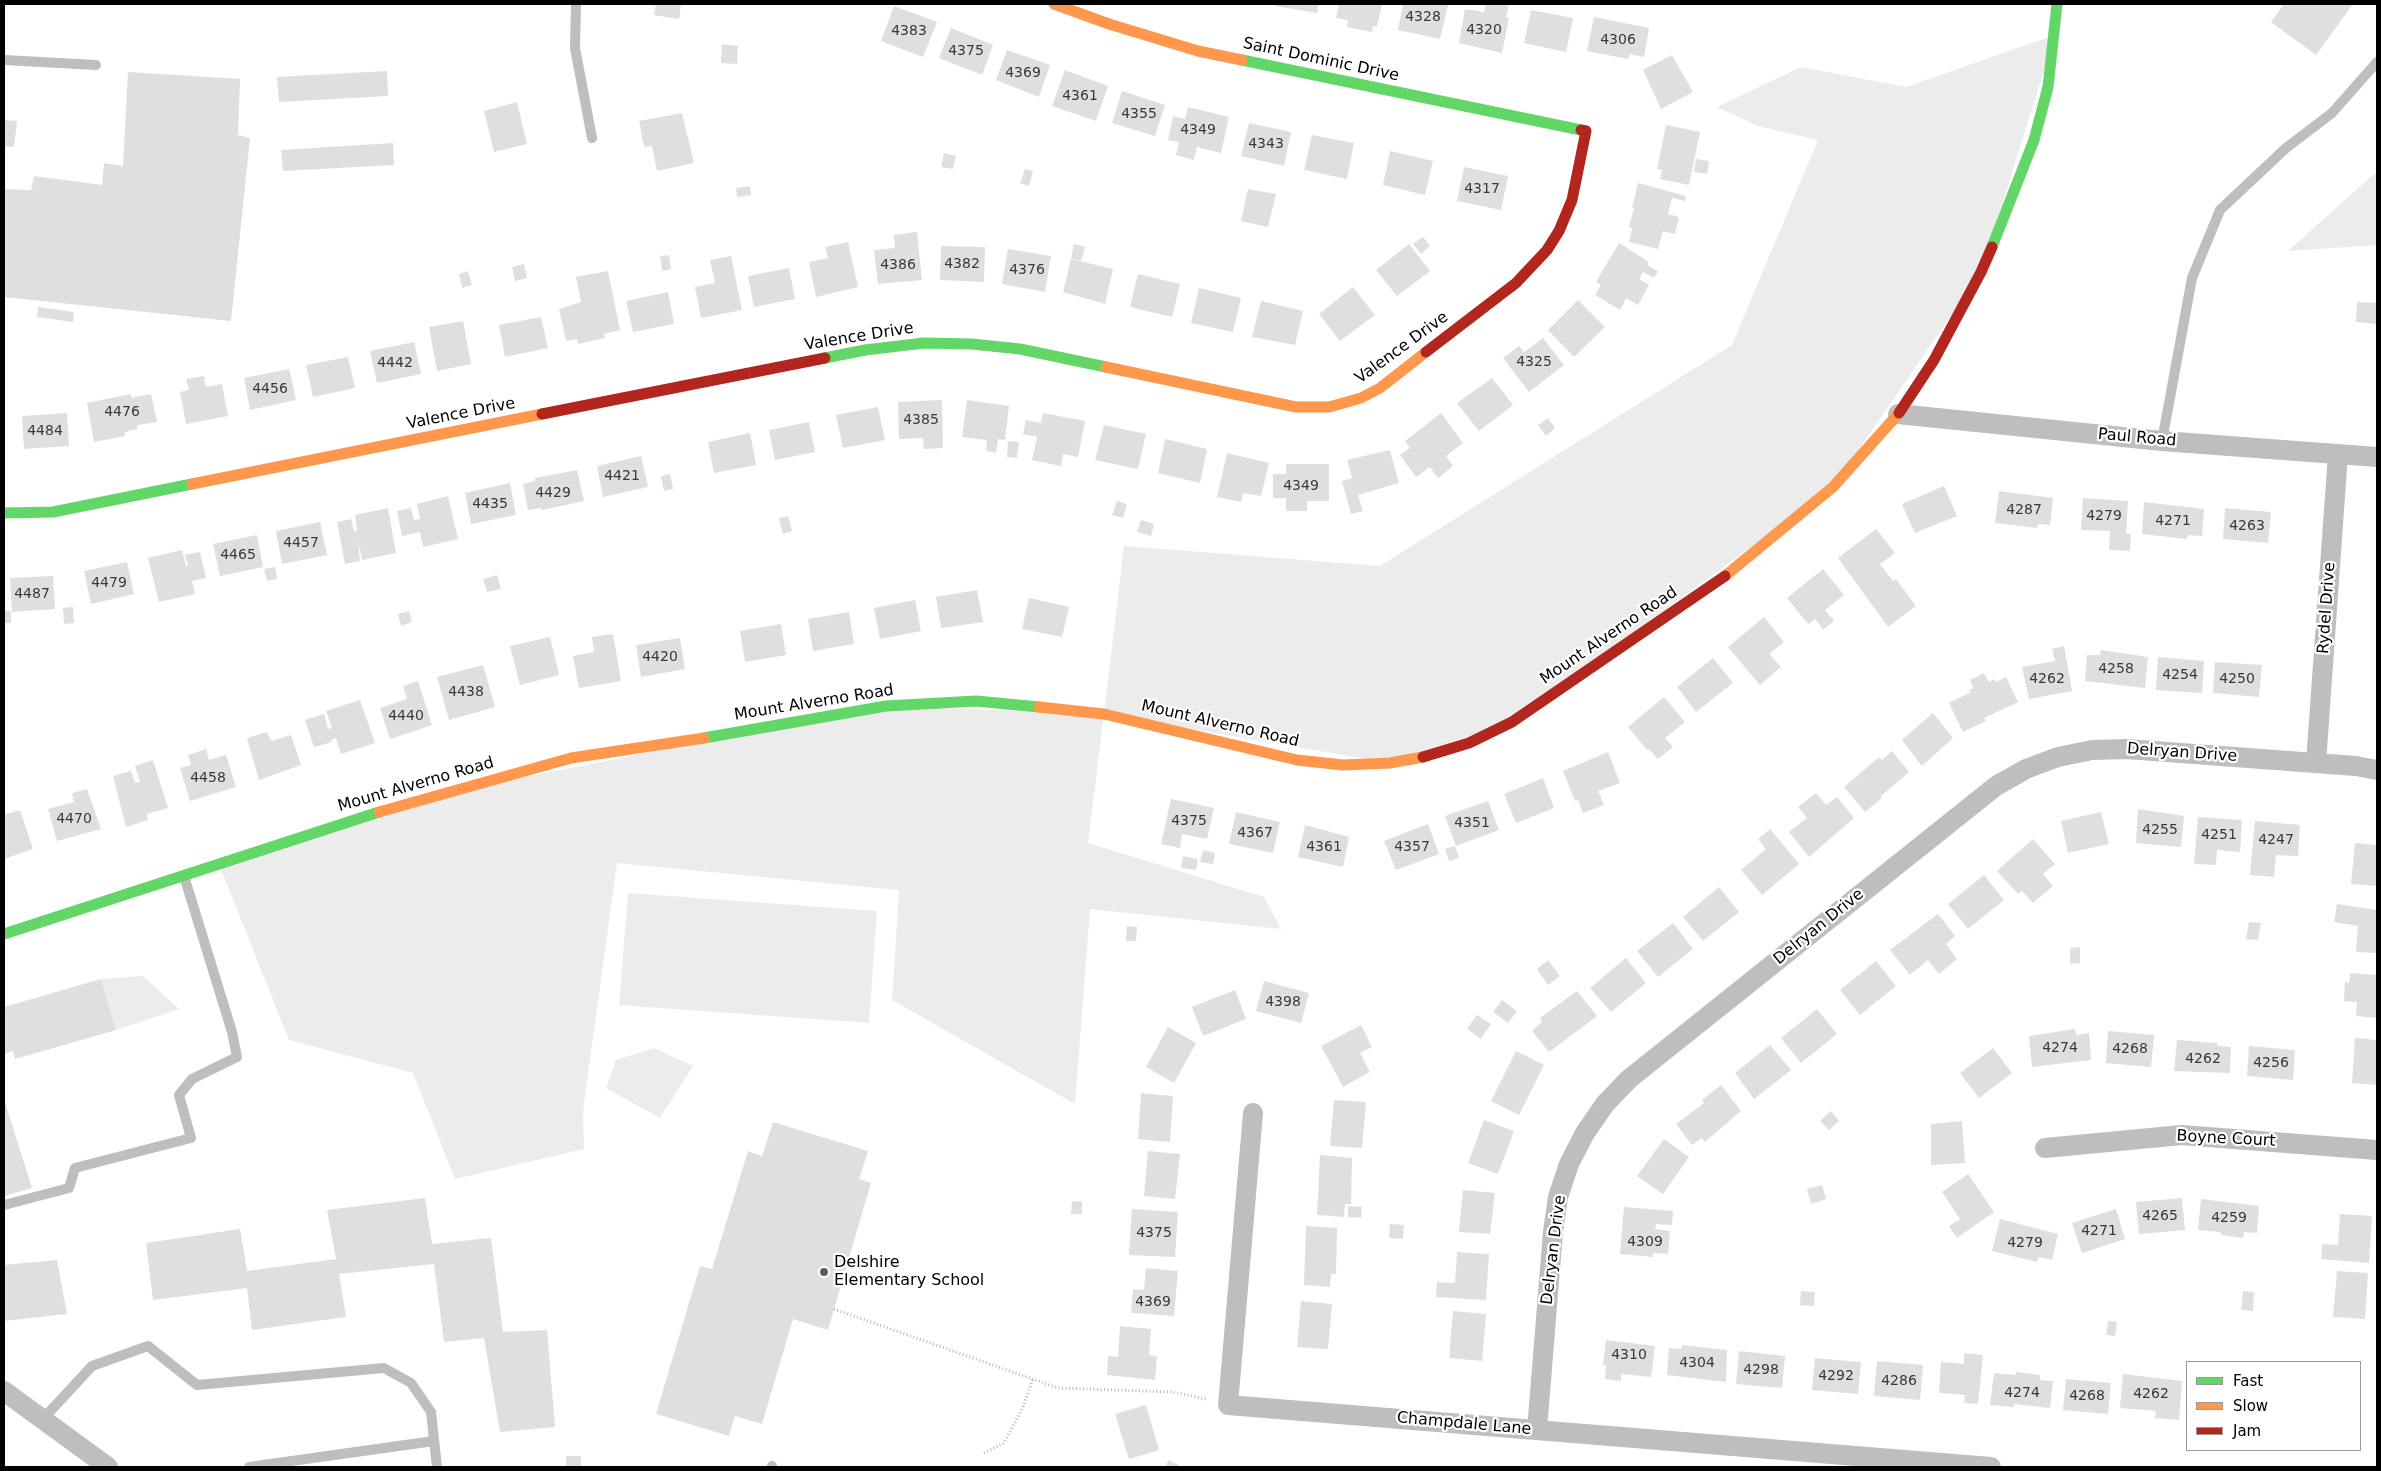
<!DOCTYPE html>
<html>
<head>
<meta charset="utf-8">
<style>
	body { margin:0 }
	#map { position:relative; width:2381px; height:1471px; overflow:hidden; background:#fff; font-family:"DejaVu Sans",sans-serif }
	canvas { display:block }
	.frame { position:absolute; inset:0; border:5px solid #000; pointer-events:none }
	.legend { position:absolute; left:2186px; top:1361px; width:175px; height:90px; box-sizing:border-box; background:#fff; border:1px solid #999; margin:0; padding:6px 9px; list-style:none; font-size:15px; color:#000 }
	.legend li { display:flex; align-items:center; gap:10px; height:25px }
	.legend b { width:25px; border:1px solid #999 }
</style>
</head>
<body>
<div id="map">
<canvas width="2381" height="1471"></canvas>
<div class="frame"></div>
<ul class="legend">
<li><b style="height:6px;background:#63d668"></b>Fast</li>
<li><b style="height:6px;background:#ff974d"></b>Slow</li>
<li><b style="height:6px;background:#b3261e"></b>Jam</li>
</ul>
</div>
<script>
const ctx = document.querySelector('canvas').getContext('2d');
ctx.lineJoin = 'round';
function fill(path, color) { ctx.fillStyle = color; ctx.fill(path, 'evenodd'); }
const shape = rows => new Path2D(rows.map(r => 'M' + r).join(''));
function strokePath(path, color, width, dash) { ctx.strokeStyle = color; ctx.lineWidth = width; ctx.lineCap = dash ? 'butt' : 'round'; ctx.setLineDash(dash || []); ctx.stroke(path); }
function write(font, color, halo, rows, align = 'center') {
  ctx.font = font + ' "DejaVu Sans",sans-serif'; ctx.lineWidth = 4.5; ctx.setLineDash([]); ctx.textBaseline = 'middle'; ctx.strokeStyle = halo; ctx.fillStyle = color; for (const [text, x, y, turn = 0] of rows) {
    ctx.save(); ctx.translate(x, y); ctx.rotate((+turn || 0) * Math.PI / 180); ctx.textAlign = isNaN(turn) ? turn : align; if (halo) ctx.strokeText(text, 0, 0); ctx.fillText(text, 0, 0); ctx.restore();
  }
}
fill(shape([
	[2055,35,1981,272,1833,487,1512,722,1390,763,1104,714,1088,843,1264,897,1281,929,1090,909,1075,1104,892,1000,899,890,617,863,583,1111,584,1149,455,1179,413,1073,289,1040,219,864,438,794,886,706,1104,714,1124,546,1380,566,1732,345,1818,140,1758,126,1717,107,1801,67,1906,87],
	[2377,172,2377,245,2288,251,2365,182],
	[628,893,877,911,869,1023,619,1005],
	[143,976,179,1009,116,1030,101,979],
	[654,1048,693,1066,660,1118,606,1088,616,1060]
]), '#ececec');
fill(shape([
	[656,4,681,4,679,19,654,15],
	[1275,4,1319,4,1317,13,1275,6],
	[1339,4,1382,4,1377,27,1373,26,1372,32,1347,27,1348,20,1336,18],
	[1403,4,1448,5,1440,39,1398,30],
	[1486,4,1509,4,1506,17,1509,18,1502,53,1459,43,1465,9,1484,12],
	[2284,4,2353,4,2316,55,2271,22],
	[894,6,937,22,923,57,881,41],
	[1531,10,1573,18,1566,52,1524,43],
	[1594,17,1649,28,1644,57,1630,54,1628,59,1587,51],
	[951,28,993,45,982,75,939,58],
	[722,44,738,46,737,64,721,63],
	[1007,50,1050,65,1039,97,996,80],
	[1672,55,1693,92,1661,109,1643,70],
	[1065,70,1108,86,1096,121,1052,106],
	[387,71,388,96,279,102,277,77],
	[128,72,240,79,238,135,250,138,231,321,4,297,4,189,31,190,34,176,102,185,104,163,123,166],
	[1122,91,1165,105,1155,136,1112,123],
	[517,102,527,144,494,152,484,111],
	[1188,107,1229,117,1221,153,1197,147,1194,160,1176,155,1179,142,1168,140,1173,116,1185,119],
	[682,113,694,163,657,171,652,146,644,147,639,121],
	[4,120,17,121,14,147,4,146],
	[1249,123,1291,132,1284,166,1241,156],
	[1666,125,1700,132,1689,185,1660,179,1662,170,1657,169],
	[1312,135,1354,143,1347,179,1304,170],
	[393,143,394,165,283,171,281,150],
	[1390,151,1433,161,1425,195,1383,185],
	[944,153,956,156,953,169,941,167],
	[1696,159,1709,161,1707,174,1694,172],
	[1464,167,1508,176,1501,210,1457,201],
	[1025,169,1033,171,1029,186,1020,183],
	[1638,183,1686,196,1685,201,1672,198,1668,214,1679,217,1675,234,1663,231,1658,249,1629,242,1632,228,1629,227,1634,208,1632,208],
	[750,186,751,195,737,197,736,188],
	[1248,189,1276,194,1268,227,1241,221],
	[917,232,922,280,878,284,874,250,895,248,894,235],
	[1423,237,1430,246,1421,254,1413,244],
	[848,242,858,287,816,297,809,262,828,258,825,247],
	[1619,243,1649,262,1647,265,1658,271,1654,278,1643,272,1639,279,1649,285,1638,305,1626,298,1620,310,1595,295,1601,285,1596,282],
	[1074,244,1085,247,1081,261,1071,258],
	[1409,244,1430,271,1397,296,1376,270],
	[941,246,985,247,984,282,940,280],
	[1008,249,1051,256,1045,292,1002,284],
	[669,255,671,269,662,271,660,256],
	[731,256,742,310,701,318,695,287,715,283,710,260],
	[1071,259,1113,269,1105,304,1063,292],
	[524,264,527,278,515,281,512,267],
	[789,268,795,299,754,307,748,276],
	[468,271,472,285,462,288,459,274],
	[608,271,620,330,604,334,605,338,578,344,577,339,566,341,559,309,581,302,576,277],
	[1138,274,1180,284,1172,317,1130,307],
	[1353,287,1375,315,1340,341,1319,314],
	[1199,288,1241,298,1233,332,1191,323],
	[668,292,674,324,633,332,626,301],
	[1578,300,1605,327,1574,357,1548,330],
	[1261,301,1303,311,1295,345,1252,337],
	[2357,302,2377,303,2377,324,2356,322],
	[38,307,74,312,73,322,37,317],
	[541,317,548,348,505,357,499,325],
	[463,321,471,364,437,371,429,327],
	[1543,338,1564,365,1529,392,1503,358,1519,346,1524,352],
	[414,342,421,374,377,383,370,351],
	[348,357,355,388,313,397,306,365],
	[289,369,296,400,250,410,244,378],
	[204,376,206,387,222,384,228,416,186,424,180,392,189,390,186,379],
	[1492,378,1513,405,1479,431,1457,403],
	[131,394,131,398,151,394,157,422,137,425,137,429,125,432,125,436,94,442,87,403],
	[942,400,943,448,924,449,923,438,899,439,898,402],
	[967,400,1009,406,1005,440,998,439,996,453,986,451,987,440,962,437],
	[878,407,885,440,843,448,836,415],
	[67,413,69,446,24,449,22,416],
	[1043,413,1085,421,1078,457,1063,454,1061,466,1032,460,1037,437,1023,434,1026,420,1041,423],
	[1441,413,1463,443,1446,456,1453,466,1438,478,1430,467,1416,477,1400,455,1410,448,1405,441],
	[1548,418,1555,428,1546,436,1538,425],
	[809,422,815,452,775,460,769,430],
	[1104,425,1146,434,1138,469,1095,460],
	[750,433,756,465,714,473,708,442],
	[1165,439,1207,449,1200,483,1158,473],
	[1008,441,1019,442,1017,458,1007,457],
	[1390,450,1399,483,1358,495,1363,511,1351,514,1342,481,1352,478,1347,460],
	[1227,453,1269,463,1261,496,1243,493,1241,502,1217,497],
	[641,456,648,487,603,497,597,466],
	[1286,464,1329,464,1329,501,1307,501,1307,511,1286,511,1286,498,1273,498,1273,474,1286,474],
	[577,470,584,501,542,510,541,508,528,510,523,484,535,481,535,478],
	[670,474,673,489,664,491,661,476],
	[510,483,516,515,471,524,465,493],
	[1944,486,1957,516,1915,533,1902,504],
	[1999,491,2053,498,2050,525,2038,524,2037,528,1995,523],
	[448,496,458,539,423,547,420,532,402,536,397,511,411,508,414,520,420,519,417,504],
	[2083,498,2128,501,2126,534,2131,534,2130,551,2109,550,2110,531,2081,530],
	[1117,501,1127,504,1123,518,1112,515],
	[2144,502,2204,509,2202,536,2188,535,2187,539,2142,534],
	[388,508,396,553,362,560,358,541,360,561,345,564,337,522,351,519,354,531,357,531,355,515],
	[2225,508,2271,512,2268,543,2223,539],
	[788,516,792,531,783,534,779,518],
	[1141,520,1154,524,1151,536,1137,532],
	[320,522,327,555,282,564,276,531],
	[1876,529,1895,553,1880,564,1893,581,1896,579,1916,606,1888,627,1838,558],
	[257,535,263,567,220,576,213,544],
	[182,550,186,566,188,566,185,555,200,552,206,578,192,581,195,594,159,602,148,558],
	[127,562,134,594,91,604,84,571],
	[275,567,277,579,267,581,264,569],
	[1823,569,1844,595,1825,610,1834,621,1823,630,1815,619,1808,624,1787,598],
	[497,575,501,589,487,592,483,579],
	[53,576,55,609,12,612,10,578],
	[977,590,983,622,941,628,936,597],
	[1029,598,1069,607,1062,637,1022,629],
	[915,600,921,631,880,639,874,608],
	[73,607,74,623,64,624,63,608],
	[4,611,11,611,11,623,4,623],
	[409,611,412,622,401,626,398,614],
	[849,612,854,644,813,651,808,619],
	[1764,617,1784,642,1769,654,1781,667,1760,685,1728,647],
	[781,624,786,655,745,662,740,631],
	[613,634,621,681,579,688,573,656,594,652,592,637],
	[550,637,559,675,520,685,510,646],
	[680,638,685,669,641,677,636,645],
	[2064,646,2072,691,2029,699,2022,667,2055,661,2052,649],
	[2101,650,2148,657,2145,688,2085,681,2087,655,2100,655],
	[2158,657,2204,661,2202,693,2156,690],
	[1713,658,1733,683,1696,712,1677,687],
	[2215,662,2262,665,2259,697,2213,693],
	[483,665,495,707,449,720,437,677],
	[1984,673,1989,682,1994,679,1996,682,2006,677,2018,702,1984,718,1986,721,1963,732,1949,703,1971,692,1969,690,1973,688,1970,680],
	[418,681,432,725,390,739,380,708,407,699,403,686],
	[1664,697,1685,722,1665,738,1673,747,1658,759,1649,749,1647,750,1628,727],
	[360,700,375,743,341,754,336,738,331,740,332,742,314,747,305,720,324,714,328,729,332,728,326,711],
	[1933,713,1953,738,1922,766,1902,740],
	[267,732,271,741,291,735,301,765,259,780,247,738],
	[206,749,209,760,226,755,236,787,190,801,180,768,191,765,188,755],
	[1892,751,1909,772,1881,796,1882,798,1865,812,1844,787,1879,757,1882,760],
	[1608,752,1620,783,1598,791,1604,805,1583,813,1578,800,1575,801,1563,771],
	[153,760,168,808,147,814,148,820,126,827,113,776,131,771,135,783,140,782,135,766],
	[1543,778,1554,808,1516,823,1504,794],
	[87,789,101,829,57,841,48,809,74,802,72,793],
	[1816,793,1826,805,1837,797,1854,818,1809,857,1789,832,1807,818,1798,807],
	[1171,799,1214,808,1207,839,1182,834,1180,848,1161,844],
	[1488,801,1499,830,1456,846,1445,816],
	[2138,809,2184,816,2181,847,2136,843],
	[20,810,33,849,4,859,4,815],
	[1236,812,1280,822,1273,853,1229,844],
	[2101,812,2109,844,2068,853,2061,821],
	[2198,817,2242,820,2240,852,2217,850,2216,865,2194,864],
	[2255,821,2300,825,2298,856,2276,855,2274,877,2250,875],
	[1428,824,1439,854,1396,870,1384,841],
	[1305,825,1349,837,1343,867,1298,857],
	[1770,829,1799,864,1762,895,1741,870,1766,849,1758,839],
	[2033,839,2055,864,2043,874,2053,886,2033,903,2022,891,2018,894,1997,871],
	[2355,843,2377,845,2377,886,2351,884],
	[1455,846,1459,858,1449,861,1445,849],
	[1203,850,1215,853,1213,864,1200,862],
	[1183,856,1198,859,1196,870,1181,868],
	[1984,875,2004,900,1968,929,1948,904],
	[1719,887,1739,912,1703,941,1683,917],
	[2337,904,2377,910,2377,953,2356,952,2358,926,2334,922],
	[1938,914,1955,936,1946,944,1957,959,1939,974,1928,960,1910,975,1890,950],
	[2249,922,2261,923,2258,940,2246,939],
	[1673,923,1693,949,1658,977,1637,951],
	[1127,926,1137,927,1136,941,1126,941],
	[2080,947,2080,963,2070,964,2070,948],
	[1626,958,1646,983,1611,1012,1590,988],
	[1548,960,1560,976,1548,985,1537,969],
	[1876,961,1896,986,1860,1015,1840,990],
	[2350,973,2377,975,2377,1018,2356,1016,2357,1002,2344,1001,2345,982,2349,983],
	[101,979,116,1030,15,1059,13,1051,6,1053,4,1058,4,1018,6,1018,4,1007],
	[1264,981,1309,993,1301,1023,1256,1011],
	[1235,990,1246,1019,1203,1036,1192,1007],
	[1577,991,1597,1016,1549,1052,1532,1031,1542,1022,1540,1018],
	[1502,1000,1517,1011,1508,1023,1493,1012],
	[1817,1009,1837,1034,1801,1063,1781,1038],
	[1477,1015,1491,1024,1481,1039,1467,1029],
	[1361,1025,1372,1047,1360,1053,1370,1072,1343,1087,1321,1046],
	[1168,1027,1196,1043,1174,1083,1146,1067],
	[2075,1029,2076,1035,2089,1033,2091,1060,2032,1067,2029,1036],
	[2108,1031,2154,1035,2151,1067,2106,1063],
	[2355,1038,2377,1040,2377,1085,2352,1083],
	[2177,1040,2217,1043,2217,1046,2231,1047,2230,1073,2174,1071],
	[1770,1045,1791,1070,1754,1099,1735,1073],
	[2249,1046,2295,1050,2293,1080,2247,1076],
	[1993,1048,2012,1073,1979,1098,1960,1073],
	[1516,1051,1544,1065,1519,1115,1491,1101],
	[1721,1085,1741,1111,1705,1142,1702,1138,1692,1145,1676,1124,1704,1103,1702,1100],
	[1141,1093,1173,1096,1170,1142,1138,1139],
	[4,1099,32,1188,4,1196],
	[1334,1100,1366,1102,1362,1148,1330,1146],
	[1831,1111,1839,1121,1829,1130,1820,1121],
	[1484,1120,1514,1131,1498,1174,1468,1163],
	[1962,1121,1965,1163,1931,1165,1931,1124],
	[773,1122,868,1151,859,1179,871,1183,828,1330,793,1319,762,1424,735,1416,729,1436,656,1414,700,1266,712,1269,748,1151,762,1156],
	[1664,1139,1689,1157,1663,1194,1637,1176],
	[1148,1151,1180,1154,1175,1199,1144,1196],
	[1320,1155,1352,1158,1351,1204,1345,1204,1344,1217,1317,1215],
	[1968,1174,1994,1212,1957,1238,1949,1226,1960,1219,1942,1192],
	[1822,1185,1826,1199,1811,1204,1807,1189],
	[1463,1190,1495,1193,1490,1234,1459,1232],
	[425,1198,432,1244,491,1238,503,1332,547,1330,555,1427,500,1432,484,1338,444,1342,434,1264,339,1274,346,1317,252,1330,247,1288,153,1300,146,1243,240,1229,247,1271,336,1259,327,1210],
	[2182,1198,2185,1230,2139,1234,2136,1202],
	[2201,1199,2259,1206,2257,1233,2244,1232,2243,1238,2221,1235,2221,1232,2198,1230],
	[1072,1201,1082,1202,1082,1214,1071,1214],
	[1348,1206,1362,1207,1361,1218,1348,1217],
	[1624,1207,1673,1211,1672,1225,1656,1224,1655,1229,1670,1231,1668,1254,1653,1253,1653,1257,1620,1254],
	[1132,1209,1178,1212,1175,1257,1129,1255],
	[2116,1209,2125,1239,2082,1253,2072,1223],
	[2340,1214,2372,1216,2369,1263,2321,1259,2322,1244,2338,1245],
	[2000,1219,2058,1234,2052,1260,2039,1257,2037,1262,1992,1251],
	[1390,1224,1404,1225,1403,1239,1389,1238],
	[1306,1226,1337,1228,1336,1274,1331,1274,1330,1287,1304,1285],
	[1457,1252,1489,1254,1486,1300,1436,1297,1437,1282,1455,1283],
	[57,1260,67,1314,4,1321,4,1265],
	[1146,1268,1178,1271,1174,1316,1131,1313,1133,1289,1144,1290],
	[2337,1271,2368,1273,2365,1319,2333,1317],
	[1801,1291,1815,1292,1814,1306,1800,1305],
	[2243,1291,2254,1292,2253,1311,2241,1310],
	[1301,1301,1332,1304,1328,1349,1297,1347],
	[1453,1311,1486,1314,1482,1361,1449,1358],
	[2108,1321,2117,1322,2115,1336,2106,1335],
	[1120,1326,1151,1329,1149,1355,1157,1356,1155,1380,1107,1375,1108,1356,1118,1357],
	[1606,1340,1655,1346,1651,1377,1621,1374,1621,1381,1605,1379,1606,1365,1603,1365],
	[1682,1345,1727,1350,1726,1382,1667,1375,1669,1348,1681,1349],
	[1739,1351,1785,1356,1782,1388,1736,1384],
	[1964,1353,1983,1355,1978,1404,1964,1403,1965,1395,1939,1393,1941,1362,1964,1364],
	[1815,1358,1861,1362,1858,1394,1812,1390],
	[1877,1361,1923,1365,1920,1400,1874,1396],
	[2016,1372,2040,1375,2040,1380,2053,1381,2050,1408,2014,1404,2014,1407,1990,1405,1994,1373,2016,1375],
	[2123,1374,2182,1381,2179,1420,2155,1418,2156,1411,2120,1408],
	[2066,1379,2111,1383,2108,1414,2063,1410],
	[1146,1405,1159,1450,1129,1459,1115,1414],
	[566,1456,581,1456,581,1467,566,1467],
	[1169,1460,1182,1467,1165,1467]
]), '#dfdfdf');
strokePath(shape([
	[834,1309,1058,1388,1173,1392,1206,1399],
	[984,1453,1004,1443,1023,1407,1033,1379]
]), '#b9b9b9', 3, [1, 2.5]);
strokePath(shape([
	[576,4,575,48,592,138],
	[4,60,96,65],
	[2162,441,2192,278,2220,210,2286,148,2332,113,2377,62],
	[4,1205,69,1188,75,1168,191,1138,179,1095,192,1079,237,1057,232,1032,184,876],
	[42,1420,92,1366,148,1346,197,1385,384,1368,411,1383,431,1412,437,1467],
	[249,1467,434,1441],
	[772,1467,772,1466]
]), '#bebebe', 10);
strokePath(shape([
	[1898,414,2162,441,2377,457],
	[2316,763,2338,454],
	[1253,1113,1228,1405,1991,1467],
	[2045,1148,2182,1135,2377,1150],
	[4,1391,108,1467],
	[1537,1430,1553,1232,1558,1197,1569,1164,1585,1133,1605,1104,1629,1079,1996,786,2026,769,2058,757,2092,750,2127,749,2356,766,2377,770]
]), '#bebebe', 20);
strokePath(shape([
	[1242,60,1581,130],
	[1992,247,2034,140,2048,87,2057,4],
	[825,358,865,350,924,343,972,344,1020,349,1106,367],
	[4,513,53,512,192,484],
	[704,738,886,706,976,701,1039,707],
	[4,934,379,812]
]), '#63d668', 11);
strokePath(shape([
	[1054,4,1109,24,1198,51,1242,60],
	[1106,367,1296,407,1329,407,1361,398,1380,388,1426,352],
	[192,484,542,414],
	[1725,576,1833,487,1899,413],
	[1039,707,1104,714,1297,760,1343,765,1390,763,1423,757],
	[379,812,571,758,704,738]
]), '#ff974d', 11);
strokePath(shape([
	[1426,352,1516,283,1547,250,1559,231,1572,200,1586,131,1581,130],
	[1899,413,1934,360,1981,272,1992,247],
	[542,414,825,358],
	[1423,757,1469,743,1512,722,1725,576]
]), '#b3261e', 11);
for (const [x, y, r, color] of [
	[824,1272,5,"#595959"]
]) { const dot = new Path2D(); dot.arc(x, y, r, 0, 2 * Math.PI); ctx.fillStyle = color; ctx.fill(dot); strokePath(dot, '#fff', 2); }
write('14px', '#383838', null, [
	["4328",1423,17],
	["4320",1484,30],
	["4383",909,31],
	["4306",1618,40],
	["4375",966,51],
	["4369",1023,73],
	["4361",1080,96],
	["4355",1139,114],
	["4349",1198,130],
	["4343",1266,144],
	["4317",1482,189],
	["4382",962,264],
	["4386",898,265],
	["4376",1027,270],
	["4325",1534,362],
	["4442",395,363],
	["4456",270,389],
	["4476",122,412],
	["4385",921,420],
	["4484",45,431],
	["4421",622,476],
	["4349",1301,486],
	["4429",553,493],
	["4435",490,504],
	["4287",2024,510],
	["4279",2104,516],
	["4271",2173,521],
	["4263",2247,526],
	["4457",301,543],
	["4465",238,555],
	["4479",109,583],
	["4487",32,594],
	["4420",660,657],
	["4258",2116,669],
	["4254",2180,675],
	["4262",2047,679],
	["4250",2237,679],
	["4438",466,692],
	["4440",406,716],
	["4458",208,778],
	["4470",74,819],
	["4375",1189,821],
	["4351",1472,823],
	["4255",2160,830],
	["4367",1255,833],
	["4251",2219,835],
	["4247",2276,840],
	["4361",1324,847],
	["4357",1412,847],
	["4398",1283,1002],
	["4274",2060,1048],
	["4268",2130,1049],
	["4262",2203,1059],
	["4256",2271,1063],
	["4265",2160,1216],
	["4259",2229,1218],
	["4271",2099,1231],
	["4375",1154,1233],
	["4309",1645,1242],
	["4279",2025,1243],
	["4369",1153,1302],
	["4310",1629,1355],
	["4304",1697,1363],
	["4298",1761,1370],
	["4292",1836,1376],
	["4286",1899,1381],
	["4274",2022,1393],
	["4262",2151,1394],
	["4268",2087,1396]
]);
write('16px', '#000', '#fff', [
	["Saint Dominic Drive",1321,60,12],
	["Valence Drive",859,337,-9],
	["Valence Drive",1402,348,-36],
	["Valence Drive",461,414,-11],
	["Paul Road",2137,438,5],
	["Rydel Drive",2327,608,-86],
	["Mount Alverno Road",1609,636,-34],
	["Mount Alverno Road",814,703,-9],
	["Mount Alverno Road",1220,724,13],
	["Delryan Drive",2182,753,4],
	["Mount Alverno Road",416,785,-16],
	["Delryan Drive",1819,927,-39],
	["Boyne Court",2226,1139,3],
	["Delryan Drive",1554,1250,-83],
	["Champdale Lane",1464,1424,5]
]);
write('16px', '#000', '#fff', [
	["Delshire",834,1263],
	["Elementary School",834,1281]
], 'left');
</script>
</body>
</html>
